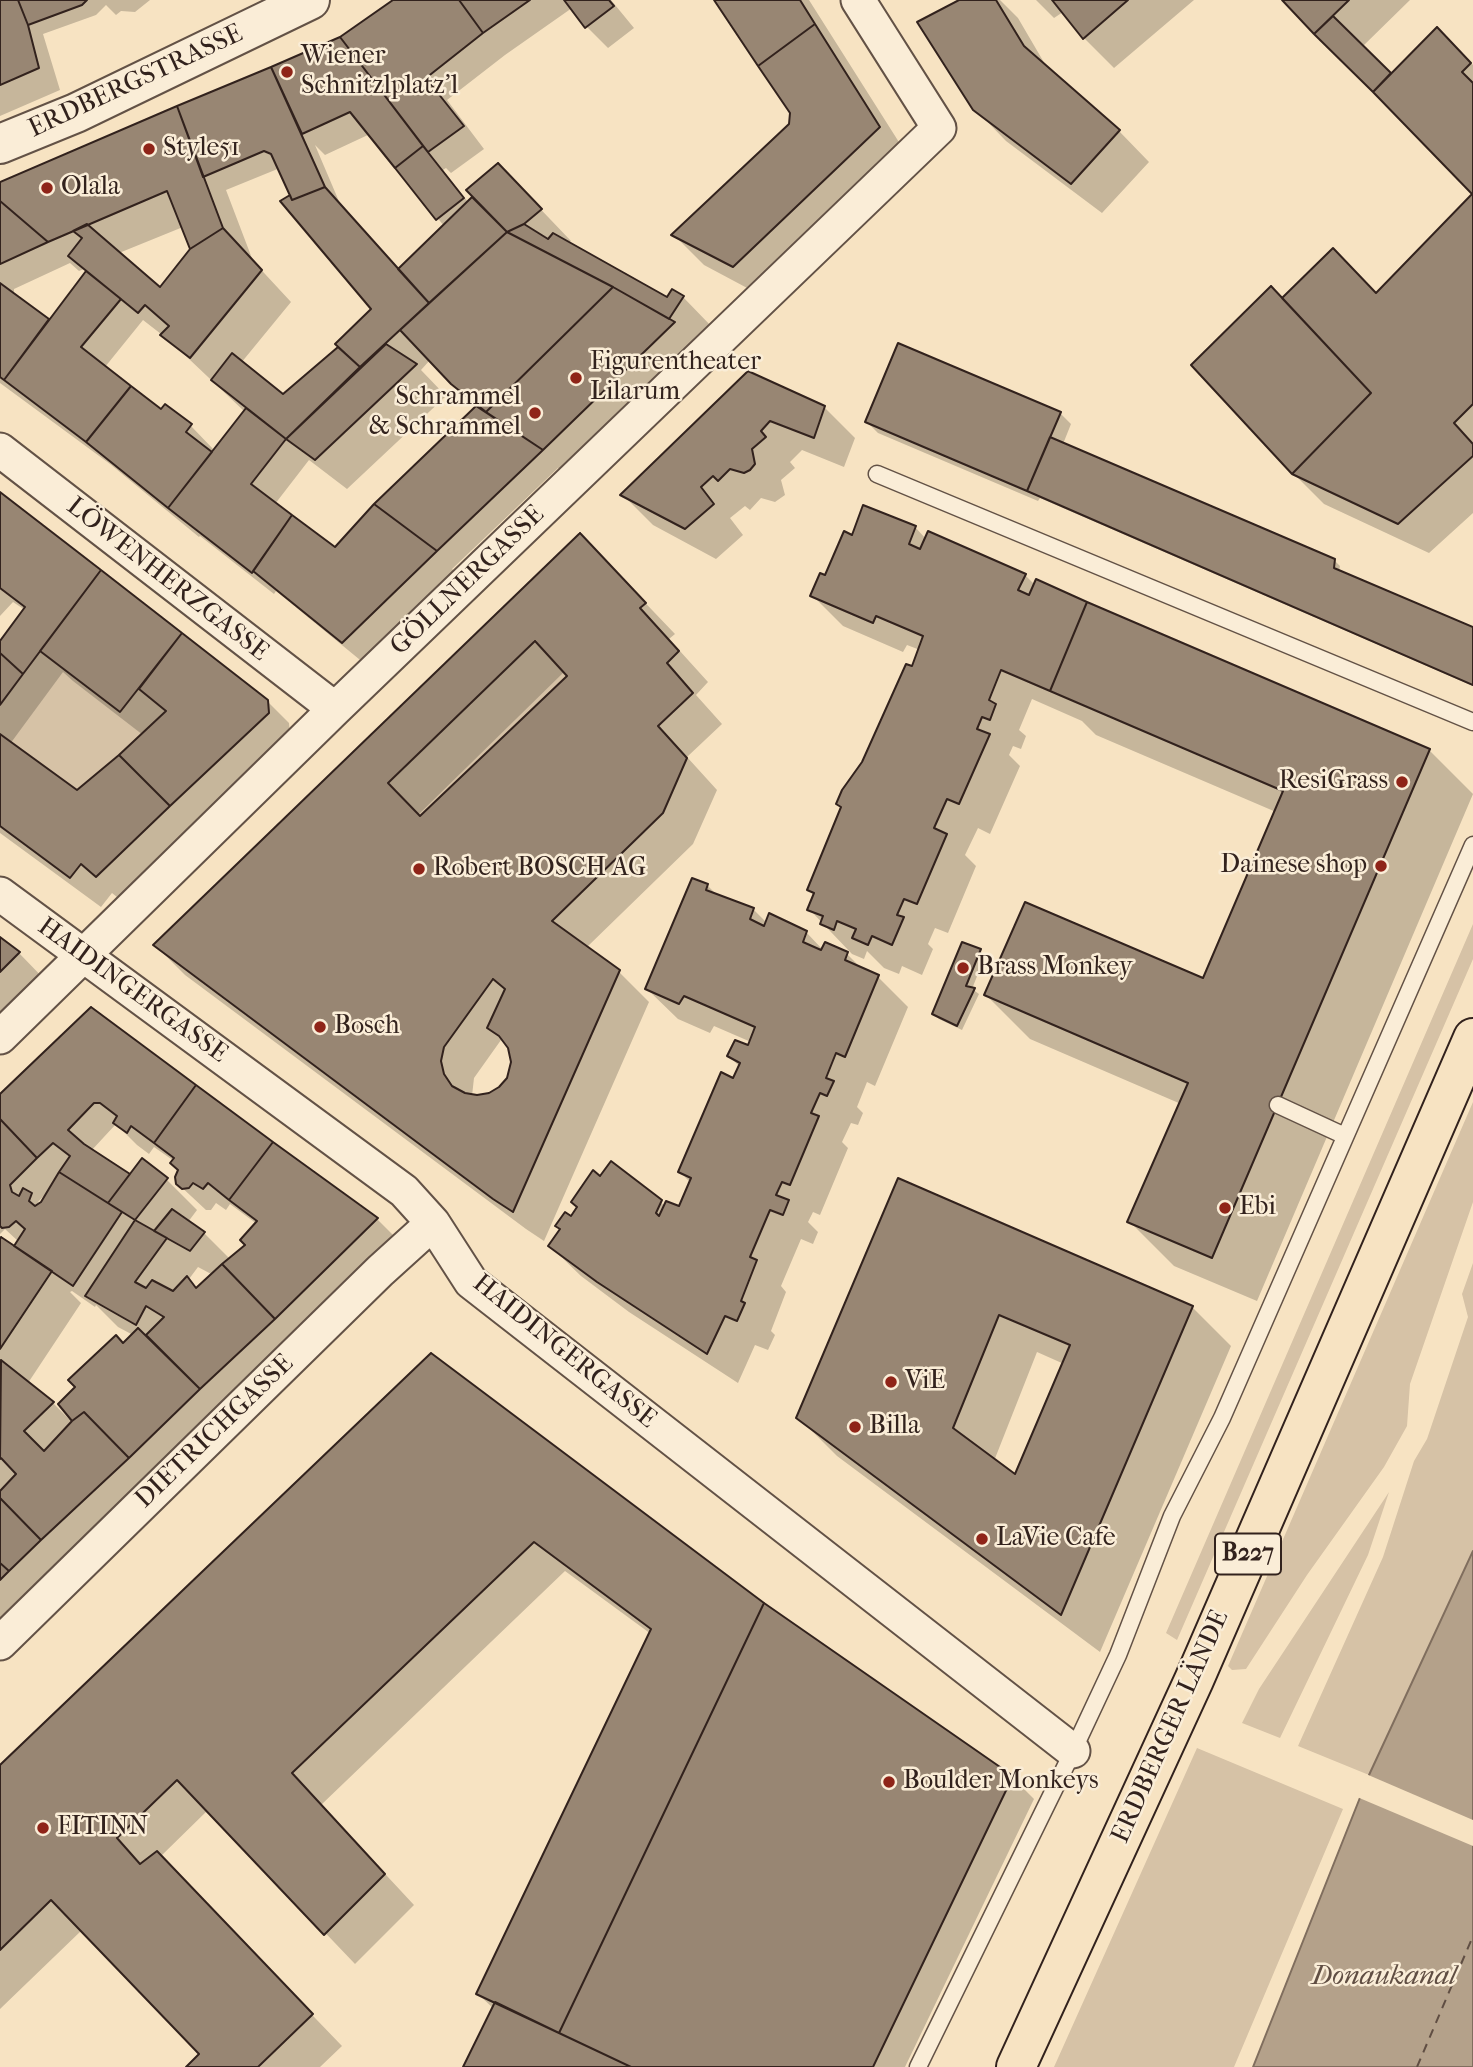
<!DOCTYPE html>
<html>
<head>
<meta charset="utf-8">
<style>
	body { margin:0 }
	canvas { display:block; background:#f7e3c2 }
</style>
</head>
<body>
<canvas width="1473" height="2067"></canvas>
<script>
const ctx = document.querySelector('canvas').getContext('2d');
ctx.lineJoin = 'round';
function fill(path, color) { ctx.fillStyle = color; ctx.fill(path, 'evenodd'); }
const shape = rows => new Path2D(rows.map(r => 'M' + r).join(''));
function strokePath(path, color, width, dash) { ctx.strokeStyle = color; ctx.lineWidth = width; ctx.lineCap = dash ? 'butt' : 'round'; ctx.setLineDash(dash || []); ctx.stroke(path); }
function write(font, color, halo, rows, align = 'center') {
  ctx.font = font + ' "IM FELL French Canon",serif'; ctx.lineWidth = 5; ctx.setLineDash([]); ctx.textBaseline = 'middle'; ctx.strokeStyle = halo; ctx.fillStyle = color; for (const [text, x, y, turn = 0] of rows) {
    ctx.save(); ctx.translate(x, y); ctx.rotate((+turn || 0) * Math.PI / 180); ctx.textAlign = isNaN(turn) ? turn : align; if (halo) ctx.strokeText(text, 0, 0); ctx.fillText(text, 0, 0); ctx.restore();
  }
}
fill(shape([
	[535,641,567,676,420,816,389,783],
	[40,651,120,712,139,689,166,711,119,755,77,790,0,734,0,705],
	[1473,924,1473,959,1177,1640,1166,1633],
	[1473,1102,1473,1202,1410,1384,1407,1426,1384,1467,1307,1575,1246,1669,1232,1670,1228,1666],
	[1473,1263,1473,1551,1369,1775,1298,1746,1383,1557,1414,1461,1427,1439,1468,1317,1462,1294],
	[1389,1492,1368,1555,1280,1738,1242,1723,1259,1689],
	[1197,1748,1343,1809,1234,2067,1054,2067]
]), '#d6c2a6');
const water = shape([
	[1473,1551,1473,2067,1253,2067,1369,1775,1473,1551]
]);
fill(water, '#b4a18a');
strokePath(water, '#806e5e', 2);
fill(shape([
	[1366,1774,1473,1820,1473,1846,1357,1797]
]), '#f7e3c2');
fill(shape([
	[0,0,150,0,135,12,121,11,116,15,106,5,96,15,43,34,60,90,0,116],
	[396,0,611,0,634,28,608,48,587,27,572,8,505,55,447,100,484,149,451,173,446,168,443,170,468,202,474,197,528,196,571,241,568,243,668,299,683,297,713,328,574,479,558,468,452,569,458,574,365,664,276,591,274,594,200,536,199,537,110,464,0,383,0,184,341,39],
	[370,134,444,226,400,270,341,206,315,145,325,155],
	[280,168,292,196,374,310,340,347,283,396,241,363,291,302,253,261,226,190],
	[183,227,192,249,160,290,119,253],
	[70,263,79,271,84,269,87,272,49,321,14,295,14,289],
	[143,320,170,341,245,412,215,451,191,426,161,412,105,367],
	[430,360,477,407,335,549,275,504,309,460,347,489,446,396,421,370],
	[716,0,809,0,909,158,764,297,704,265,674,235,791,124,792,113],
	[963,0,1000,0,1018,18,1049,71,1119,131,1149,162,1102,213,1006,141,975,109],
	[1036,0,1194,0,1114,68,1084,38,1063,12,1054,18],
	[1285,0,1410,0,1362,47,1391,76,1437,29,1473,65,1473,192],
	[1473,196,1473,513,1429,553,1324,504,1293,473,1283,300,1377,295],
	[748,373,824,407,855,438,844,467,802,450,790,462,795,468,781,480,785,495,775,502,761,498,750,510,745,506,730,518,743,535,716,559,653,525,623,495],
	[1060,413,1071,424,1063,444,1334,560,1340,566,1339,572,1473,629,1473,686,1040,498,1038,501,878,433,867,422],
	[0,494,267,701,289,723,290,735,128,906,112,893,101,907,0,833,0,643,25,610,13,602,0,616],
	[63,672,73,681,143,735,77,793,10,744],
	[915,527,926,539,1025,575,1035,585,1429,750,1473,794,1257,1301,1174,1266,1130,1222,1181,1104,1030,1039,986,995,1204,980,1276,812,1096,735,1082,721,1032,699,1019,730,1026,736,1021,749,1013,746,1009,755,1020,766,990,834,978,828,965,855,976,866,948,933,935,928,928,944,933,949,922,975,902,966,899,974,884,968,867,951,864,959,852,954,809,909,815,896,809,890,843,809,838,804,864,763,913,669,920,650,907,645,903,652,843,626,813,596,853,537],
	[610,566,675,634,669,639,708,682,696,695,722,724,687,757,717,790,693,844,586,948,619,972,649,1002,544,1241,526,1229,185,975,155,945],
	[565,671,570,676,421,818,418,815],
	[501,1040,510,1048,513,1062,508,1079,490,1095,472,1096,474,1078],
	[707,885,719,897,753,909,767,923,806,932,823,950,847,954,863,970,878,977,908,1007,875,1086,867,1082,857,1107,863,1113,858,1125,851,1123,842,1142,848,1148,820,1215,813,1212,808,1222,818,1232,813,1244,801,1239,781,1286,786,1292,771,1331,775,1335,768,1350,755,1345,738,1383,629,1312,581,1276,550,1246,562,1231,557,1226,571,1219,600,1178,660,1202,666,1207,680,1208,691,1183,680,1172,740,1067,729,1056,749,1047,751,1042,714,1026,710,1033,678,1019,647,989],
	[0,939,19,953,49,984,0,1031],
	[980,951,985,956,972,989,979,994,962,1030,939,1019,934,1014],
	[92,1009,377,1219,407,1249,0,1640,0,1242,14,1248,19,1242,5,1229,0,1234,0,1096],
	[116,1124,137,1145,149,1154,154,1147,174,1161,180,1171,177,1183,206,1210,211,1210,216,1203,226,1210,230,1204,253,1221,256,1224,248,1245,231,1260,204,1233,188,1222,197,1210,167,1180,142,1161,131,1176,91,1151],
	[49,1190,41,1205,38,1202],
	[198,1267,213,1275,198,1289,189,1279],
	[72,1291,95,1307,96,1305,118,1327,133,1335,124,1345,69,1419,53,1403,28,1383,81,1303,70,1292],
	[899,1180,1192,1307,1231,1346,1100,1652,837,1456,798,1417],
	[1037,1352,1064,1364,1016,1477,994,1461],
	[431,1355,763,1604,1012,1777,1034,1799,905,2067,465,2067,494,2009,478,1994,651,1634,565,1571,321,1805,414,1905,355,1964,208,1810,160,1857,342,2046,320,2067,188,2067,201,2054,82,1930,0,2009,0,1767]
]), '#0003');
strokePath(shape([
	[1417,2067,1473,1936]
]), '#604e43', 2, [9, 7]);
const building = shape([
	[0,0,18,0,28,25,39,68,0,85,0,0],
	[18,0,87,0,82,5,28,25,18,0],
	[393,0,459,0,483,33,426,78,464,126,428,152,340,37,393,0],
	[459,0,530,0,483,33,459,0],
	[564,0,609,0,614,6,585,28,564,0],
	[714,0,800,0,815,24,758,66,714,0],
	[959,0,996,0,1024,46,1120,130,1071,184,973,110,917,22,959,0],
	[1052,0,1128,0,1083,39,1052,0],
	[1282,0,1349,0,1314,34,1282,0],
	[1333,16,1391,73,1373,92,1314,34,1333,16],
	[815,24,880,127,733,267,671,235,789,124,790,113,758,66,815,24],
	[1437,27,1471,63,1462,72,1473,83,1473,404,1454,423,1473,444,1473,456,1398,524,1292,474,1371,393,1282,298,1333,248,1376,293,1472,194,1373,92,1437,27],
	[340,37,423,146,395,168,350,112,302,134,271,67,340,37],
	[271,67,325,187,292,200,271,154,264,151,203,177,177,106,271,67],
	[177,106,223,228,190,249,167,191,48,242,0,201,0,182,177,106],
	[423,146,464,198,436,220,395,168,423,146],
	[498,163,542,209,524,224,507,232,466,190,498,163],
	[325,187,429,303,360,367,335,344,371,309,280,201,290,195,292,200,325,187],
	[472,197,507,232,429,303,398,269,472,197],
	[0,201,48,242,0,264,0,201],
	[87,224,160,287,190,249,223,228,262,270,190,358,160,335,169,326,145,305,138,313,68,256,82,238,73,231,87,224],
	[524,224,548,239,553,233,667,297,672,289,684,296,669,319,613,287,507,232,524,224],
	[507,232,613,287,486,412,451,384,400,330,507,232],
	[86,271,121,299,81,347,131,386,86,442,4,380,86,271],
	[0,283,49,319,4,380,0,377,0,283],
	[1271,286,1371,393,1292,474,1191,365,1271,286],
	[613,287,675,322,543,450,486,412,613,287],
	[898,343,1061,412,1027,491,865,422,898,343],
	[386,344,417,364,315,460,286,439,386,344],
	[338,347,360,367,286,439,211,380,232,353,283,394,338,347],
	[748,371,825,406,814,438,770,421,761,431,766,437,752,449,755,464,750,470,744,473,730,469,718,481,713,476,701,487,714,504,685,529,620,495,748,371],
	[131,386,161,409,165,404,192,424,186,432,212,452,168,508,86,442,131,386],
	[476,406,543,450,437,551,374,504,476,406],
	[246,408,286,439,251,484,292,515,252,573,168,508,246,408],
	[1050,437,1335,559,1334,568,1473,627,1473,685,1027,491,1050,437],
	[0,492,101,570,23,674,0,653,0,641,25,607,0,588,0,492],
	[374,504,437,551,342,643,253,571,292,515,335,547,374,504],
	[863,505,916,526,909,544,920,549,928,531,1026,574,1018,590,1029,595,1036,579,1087,602,1050,691,1001,670,989,700,996,704,990,720,982,717,977,729,990,734,959,804,947,799,934,828,947,834,917,904,904,899,897,915,904,917,892,945,872,936,868,945,852,938,856,929,837,921,834,930,820,924,823,916,807,910,814,893,807,890,841,807,836,804,842,790,862,762,906,664,912,666,923,636,876,616,873,623,810,596,820,573,825,575,844,531,852,535,863,505],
	[580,533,646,603,640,608,679,651,667,663,693,693,658,726,687,758,663,813,552,921,620,970,513,1212,493,1199,153,945,580,533],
	[535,641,567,676,420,816,388,783,535,641],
	[493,979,505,989,487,1028,499,1036,508,1048,511,1062,507,1078,499,1087,489,1093,477,1095,465,1093,452,1086,444,1074,441,1061,444,1047,493,979],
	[101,570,182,633,120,712,40,651,101,570],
	[1087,602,1430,749,1212,1258,1127,1222,1188,1083,984,995,1025,902,1203,978,1283,791,1050,691,1087,602],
	[182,633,268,700,269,713,170,806,119,755,166,711,139,689,182,633],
	[0,653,23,674,0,705,0,653],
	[0,734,77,790,119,755,170,806,96,877,81,864,70,878,0,826,0,734],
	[692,878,708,884,706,890,754,908,750,919,764,926,769,913,807,931,803,942,821,950,825,942,848,952,845,960,879,975,845,1057,836,1053,826,1078,834,1081,827,1096,820,1093,811,1113,819,1116,790,1185,782,1182,776,1195,789,1200,783,1215,770,1210,750,1257,757,1260,741,1301,745,1303,737,1321,725,1316,707,1354,597,1282,548,1246,560,1229,555,1226,565,1212,571,1216,577,1207,571,1202,593,1170,600,1176,611,1161,662,1200,656,1213,659,1216,666,1201,679,1206,691,1178,678,1172,721,1072,733,1078,740,1063,727,1056,735,1040,748,1045,755,1027,684,996,679,1004,645,989,692,878],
	[0,937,20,952,0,972,0,937],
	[962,942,981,949,966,986,975,988,957,1026,932,1014,962,942],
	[91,1007,196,1085,154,1143,131,1126,127,1133,113,1123,117,1116,100,1103,94,1103,68,1130,84,1144,130,1174,108,1203,59,1172,70,1156,53,1143,37,1158,0,1119,0,1094,91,1007],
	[196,1085,273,1142,229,1200,208,1183,203,1189,193,1183,189,1188,182,1189,176,1184,175,1177,178,1170,170,1163,174,1158,154,1143,196,1085],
	[0,1119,37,1158,10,1185,12,1192,19,1196,23,1188,32,1193,29,1201,35,1206,41,1202,59,1172,122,1212,73,1286,14,1246,25,1229,16,1221,9,1227,2,1228,0,1226,0,1119],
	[273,1142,378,1218,275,1319,222,1264,245,1245,240,1240,257,1221,229,1200,273,1142],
	[142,1158,168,1178,135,1220,108,1203,142,1158],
	[898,1178,1193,1306,1061,1615,796,1418,898,1178],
	[999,1315,1070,1345,1015,1474,953,1428,999,1315],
	[172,1209,205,1232,190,1251,154,1231,172,1209],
	[135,1220,167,1238,135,1282,146,1288,152,1280,173,1291,187,1276,196,1288,222,1264,275,1319,200,1389,146,1335,164,1317,146,1306,136,1325,85,1296,135,1220],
	[1,1237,52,1271,0,1349,0,1239,1,1237],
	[138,1328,200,1389,129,1458,84,1412,72,1421,58,1404,75,1387,68,1380,116,1335,123,1343,138,1328],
	[431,1353,764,1603,559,2033,476,1994,651,1629,534,1542,292,1773,385,1874,324,1935,177,1780,117,1838,140,1864,157,1851,313,2014,258,2067,186,2067,199,2054,51,1900,0,1950,0,1765,431,1353],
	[1,1360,54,1402,24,1431,44,1451,72,1421,84,1412,129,1458,41,1540,0,1498,0,1491,16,1474,1,1458,0,1459,1,1360],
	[0,1498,41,1540,9,1571,0,1563,0,1498],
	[0,1563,9,1571,0,1580,0,1563],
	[764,1603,1013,1776,873,2067,631,2067,559,2033,764,1603],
	[495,2002,559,2033,631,2067,463,2067,495,2002]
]);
fill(building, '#988673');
strokePath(building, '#32221d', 2);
const service = shape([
	[877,474,1473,722],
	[1278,1105,1345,1136],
	[918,2067,1073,1751,1118,1655,1172,1516,1222,1418,1473,845]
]);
const minor = shape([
	[0,450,335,709],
	[0,894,404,1191,433,1223,471,1282,1073,1751],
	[0,1037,335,709,939,128,858,0],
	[0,1643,380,1271,433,1223]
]);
const tertiary = shape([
	[0,144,76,113,310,0]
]);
const primary = shape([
	[1016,2067,1194,1680,1473,1038]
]);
strokePath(service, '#635246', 19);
strokePath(minor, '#635246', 37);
strokePath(tertiary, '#635246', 42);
strokePath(primary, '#32221d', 42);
strokePath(service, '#faedd7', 16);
strokePath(minor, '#faedd7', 33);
strokePath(tertiary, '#faedd7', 38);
strokePath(primary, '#f7e3c2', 38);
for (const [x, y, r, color] of [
	[287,72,7,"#8f2418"],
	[149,149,7,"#8f2418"],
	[47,188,7,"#8f2418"],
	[576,378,7,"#8f2418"],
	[535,413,7,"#8f2418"],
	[1402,782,7,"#8f2418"],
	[1381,866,7,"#8f2418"],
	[419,869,7,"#8f2418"],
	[963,968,7,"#8f2418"],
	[320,1027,7,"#8f2418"],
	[1225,1208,7,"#8f2418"],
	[891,1382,7,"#8f2418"],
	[855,1427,7,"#8f2418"],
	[982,1539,7,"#8f2418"],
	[889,1782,7,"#8f2418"],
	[43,1828,7,"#8f2418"]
]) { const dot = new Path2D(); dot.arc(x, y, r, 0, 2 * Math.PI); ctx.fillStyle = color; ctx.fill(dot); strokePath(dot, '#faedd7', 2.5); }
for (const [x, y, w] of [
	[1248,1554,66]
]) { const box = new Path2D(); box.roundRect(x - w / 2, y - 20.5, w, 41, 5); ctx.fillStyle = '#faedd7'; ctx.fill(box); strokePath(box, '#32221d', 2); }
write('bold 24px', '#32221d', null, [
	["B227",1248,1554]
]);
write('26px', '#32221d', '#faedd7', [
	["Wiener",301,57],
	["Schnitzlplatz'l",301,87],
	["Style51",163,149],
	["Olala",61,188],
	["Figurentheater",590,363],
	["Lilarum",590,393],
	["Schrammel",521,398,"right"],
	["& Schrammel",521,428,"right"],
	["ResiGrass",1388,782,"right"],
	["Dainese shop",1367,866,"right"],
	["Robert BOSCH AG",433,869],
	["Brass Monkey",977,968],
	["Bosch",334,1027],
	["Ebi",1239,1208],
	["ViE",905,1382],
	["Billa",869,1427],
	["LaVie Cafe",996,1539],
	["Boulder Monkeys",903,1782],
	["FITINN",57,1828]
], 'left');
write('26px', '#32221d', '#faedd7', [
	["ERDBERGSTRASSE",136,82,-25],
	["LÖWENHERZGASSE",167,580,38],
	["GÖLLNERGASSE",468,581,-44],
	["HAIDINGERGASSE",132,991,36],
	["HAIDINGERGASSE",564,1352,39],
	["DIETRICHGASSE",215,1432,-44],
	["ERDBERGER LÄNDE",1171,1727,-66]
]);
write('italic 28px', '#604e43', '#faedd7', [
	["Donaukanal",1384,1977]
]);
</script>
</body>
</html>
